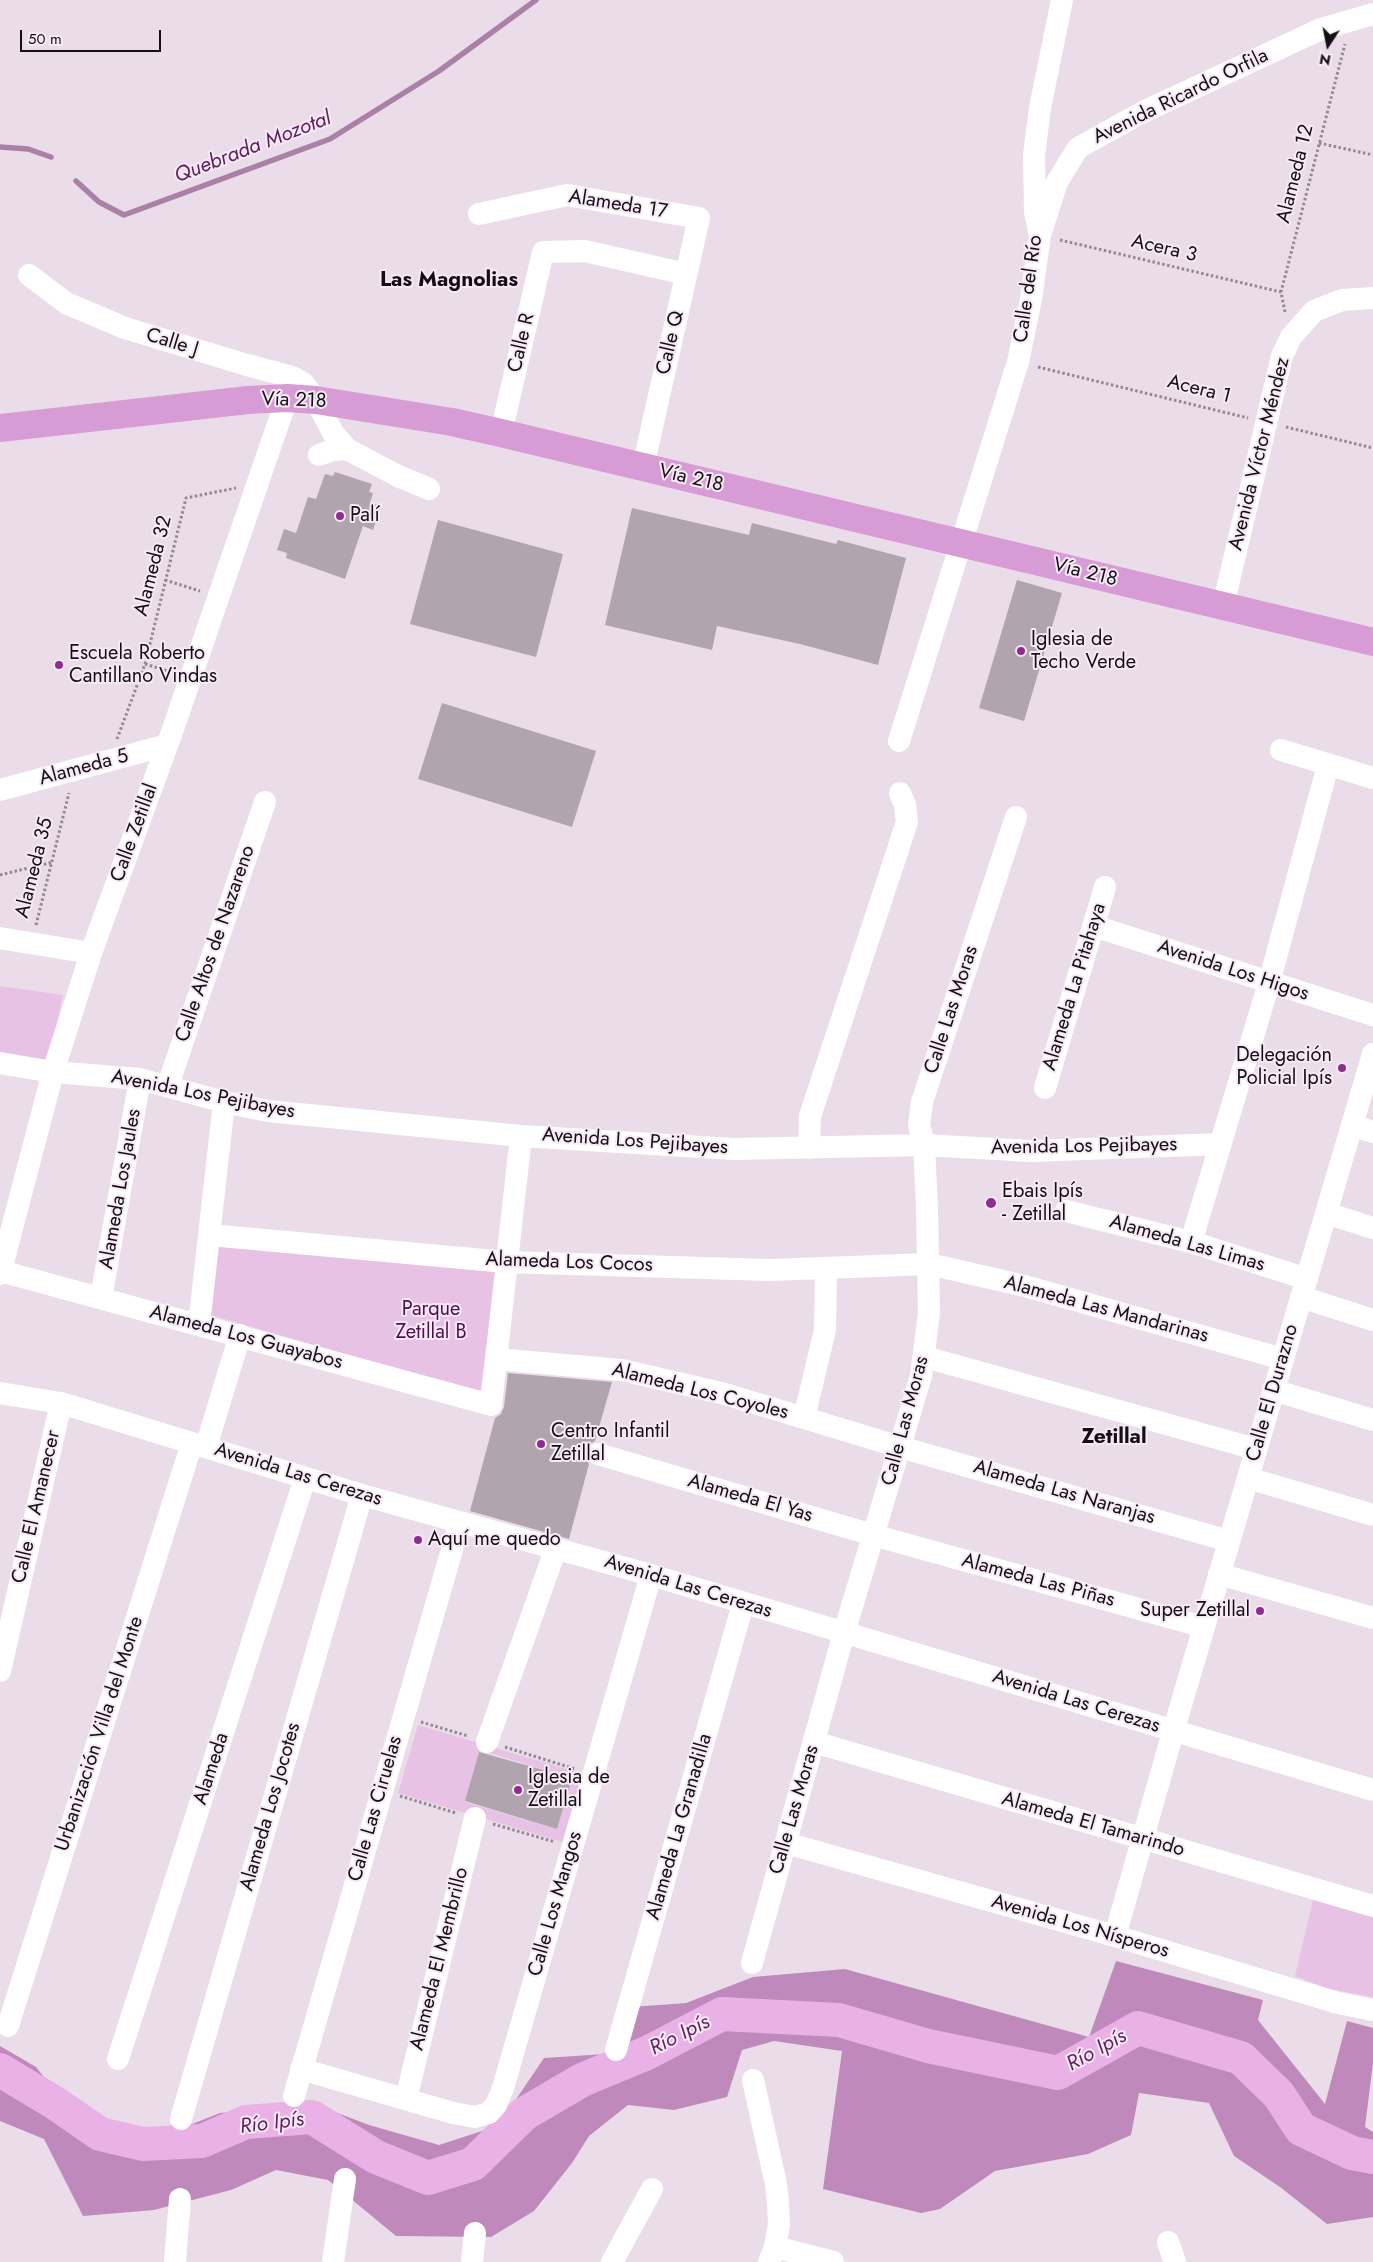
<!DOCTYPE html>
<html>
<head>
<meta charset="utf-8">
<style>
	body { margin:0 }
	#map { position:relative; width:1373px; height:2262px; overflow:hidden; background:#eadde9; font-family:Jost,sans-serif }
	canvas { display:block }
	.north { position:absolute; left:1303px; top:20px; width:50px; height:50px; -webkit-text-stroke:4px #f7eaf6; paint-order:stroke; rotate:191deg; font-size:14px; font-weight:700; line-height:20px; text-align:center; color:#130f13 }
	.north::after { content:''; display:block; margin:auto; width:18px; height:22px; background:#130f13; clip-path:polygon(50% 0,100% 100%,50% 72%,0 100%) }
	.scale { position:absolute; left:20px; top:30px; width:141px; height:22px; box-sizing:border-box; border:2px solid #130f13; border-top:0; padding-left:6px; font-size:15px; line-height:18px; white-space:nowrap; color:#130f13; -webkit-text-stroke:4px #f7eaf6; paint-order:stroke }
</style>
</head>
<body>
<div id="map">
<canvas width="1373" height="2262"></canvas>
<div class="north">N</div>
<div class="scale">50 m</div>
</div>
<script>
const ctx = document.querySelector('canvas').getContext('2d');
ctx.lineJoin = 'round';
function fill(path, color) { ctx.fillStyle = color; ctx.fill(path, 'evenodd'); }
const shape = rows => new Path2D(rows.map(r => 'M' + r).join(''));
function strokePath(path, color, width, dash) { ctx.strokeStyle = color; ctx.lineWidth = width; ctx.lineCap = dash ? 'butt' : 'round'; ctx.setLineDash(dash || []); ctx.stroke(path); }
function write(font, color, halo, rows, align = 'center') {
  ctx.font = font + ' Jost,sans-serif'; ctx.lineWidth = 4; ctx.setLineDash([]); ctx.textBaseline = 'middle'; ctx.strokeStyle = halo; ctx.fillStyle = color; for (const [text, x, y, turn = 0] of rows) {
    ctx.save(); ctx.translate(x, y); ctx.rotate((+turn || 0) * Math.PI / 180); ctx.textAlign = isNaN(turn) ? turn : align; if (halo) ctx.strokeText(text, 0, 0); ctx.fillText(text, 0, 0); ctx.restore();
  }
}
fill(shape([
	[0,986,63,995,48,1064,0,1055],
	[216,1242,496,1272,480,1393,207,1314],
	[418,1725,583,1774,563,1842,398,1793],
	[480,1750,572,1778,557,1829,465,1802],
	[1314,1896,1373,1913,1373,1997,1329,1989,1295,1976]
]), '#e7c2e5');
fill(shape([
	[1116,1961,1263,2000,1258,2020,1325,2104,1347,2021,1373,2028,1373,2063,1365,2127,1373,2132,1373,2217,1327,2224,1280,2187,1234,2156,1209,2103,1139,2093,1131,2135,1088,2154,995,2171,940,2209,921,2213,823,2189,842,2051,774,2041,742,2050,727,2097,674,2110,628,2105,589,2136,572,2163,534,2211,491,2237,396,2236,328,2180,276,2170,231,2190,154,2210,83,2216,44,2139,0,2121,0,2046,36,2067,59,2096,132,2131,172,2132,220,2113,311,2103,369,2125,439,2145,482,2131,504,2117,544,2058,606,2054,632,2007,686,2003,753,1977,845,1969,1089,2037]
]), '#bf89bc');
strokePath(shape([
	[0,147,28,149,51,157],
	[76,181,99,202,124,215,330,139,439,71,536,0]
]), '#aa80a7', 5.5);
strokePath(shape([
	[0,2070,55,2103,100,2134,143,2144,202,2141,246,2122,312,2117,376,2157,428,2178,473,2164,524,2114,582,2080,647,2053,722,2014,839,2020,928,2046,1058,2073,1138,2028,1241,2058,1279,2095,1301,2129,1352,2153,1373,2157]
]), '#eab1e6', 34);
fill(shape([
	[335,472,372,484,369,492,373,493,370,503,381,506,373,530,363,526,345,579,286,558,287,553,277,550,284,529,296,533,308,497,316,499,325,474,333,476],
	[632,508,749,535,752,523,836,544,838,540,906,558,878,665,800,644,717,626,712,650,605,625],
	[438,520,563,554,536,657,410,624],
	[1017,580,1062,593,1024,721,979,708],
	[442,703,596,751,572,827,418,779],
	[508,1373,612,1382,595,1441,589,1445,585,1451,585,1458,589,1464,569,1539,470,1511,495,1418,501,1414,504,1407],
	[479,1752,572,1778,557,1829,465,1801]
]), '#b0a4af');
strokePath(shape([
	[1319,143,1373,155],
	[1060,240,1281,292],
	[1285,312,1281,292,1345,44],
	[1038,367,1248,418],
	[1286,427,1373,448],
	[165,580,200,591],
	[145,664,171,672],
	[117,739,145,664,186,498,236,488],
	[0,875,53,862],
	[36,925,69,793],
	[421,1722,468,1736],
	[505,1747,575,1769],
	[400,1796,456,1813],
	[493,1824,555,1842]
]), '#928891', 3, [2.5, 2.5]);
strokePath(shape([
	[479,214,567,195,699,218,643,467],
	[1041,232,1057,182,1078,148,1143,112,1321,29,1373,14],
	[29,275,66,303,125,328,247,365,292,377,303,383,316,400,333,433,347,449,398,476,429,489],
	[501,433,543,252,585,251,686,274],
	[319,455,333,450,347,449],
	[1223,606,1282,356,1291,337,1314,311,1342,300,1373,298],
	[899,741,1018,362,1031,299,1040,235,1035,212,1034,155,1040,108,1062,0],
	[1281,750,1373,778],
	[0,790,167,745],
	[1094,926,1373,1015],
	[0,938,91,953],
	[0,1063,53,1072,140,1079,224,1102,268,1111,521,1136,734,1149,924,1145,1032,1151,1221,1144],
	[168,1085,265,802],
	[1045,1088,1105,887],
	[1352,1125,1373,1132],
	[809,1148,810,1116,907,822,905,805,900,793],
	[1066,1211,1191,1242,1307,1279],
	[1326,1213,1373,1228],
	[210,1235,506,1262,770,1270,929,1264,1025,1286,1283,1359],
	[1191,1242,1269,983,1328,765],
	[1,1271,491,1405,521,1136],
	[0,1274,53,1072,91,953,173,729,287,398],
	[1301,1297,1373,1320],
	[101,1298,140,1079],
	[199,1325,224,1102],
	[925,1357,1256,1449],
	[496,1359,622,1370,725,1394,900,1447,1229,1541],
	[1273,1390,1373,1420],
	[0,1393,61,1403,362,1495,651,1575,1373,1790],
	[804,1418,825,1330,826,1268],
	[206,1447,240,1335],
	[598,1454,873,1535,1204,1627],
	[1248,1478,1373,1515],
	[1219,1574,1373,1618],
	[0,1671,61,1403],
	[487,1742,556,1548],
	[814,1742,1373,1906],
	[786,1843,1115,1936,1338,2003,1373,2010],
	[1115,1936,1173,1732,1373,1054],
	[752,1963,844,1633,921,1376,929,1313,927,1208,924,1145,919,1125,922,1102,1016,817],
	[8,2026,192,1443],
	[616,2050,743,1604],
	[118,2059,305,1478],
	[301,2069,453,2113,475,2117,489,2113,496,2105,503,2088,651,1575],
	[753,2080,776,2184,778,2203,779,2225,775,2247,769,2262],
	[294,2096,460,1522],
	[406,2099,475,1818],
	[181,2119,362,1495],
	[1168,2242,1175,2262],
	[775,2247,833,2262],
	[175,2262,180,2199],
	[333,2262,345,2179],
	[472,2262,475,2233],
	[612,2262,652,2189]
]), '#fff', 22);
strokePath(shape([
	[0,428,248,400,287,398,316,400,452,422,501,433,1373,642]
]), '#d79cd6', 28);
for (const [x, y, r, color] of [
	[340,516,5,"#922b91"],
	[1021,651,5,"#922b91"],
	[59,665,5,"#922b91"],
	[1342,1068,5,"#922b91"],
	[991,1203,6,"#922b91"],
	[541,1444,5,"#922b91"],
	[418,1540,5,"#922b91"],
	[1260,1611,5,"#922b91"],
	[518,1790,5,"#922b91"]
]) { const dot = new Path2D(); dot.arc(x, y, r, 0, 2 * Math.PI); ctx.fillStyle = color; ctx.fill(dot); strokePath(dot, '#f7eaf6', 2); }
write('20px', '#130f13', '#f7eaf6', [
	["Avenida Ricardo Orfila",1181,97,-26],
	["Alameda 12",1296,174,-76],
	["Alameda 17",618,205,9],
	["Acera 3",1164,249,13],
	["Calle del Río",1029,289,-82],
	["Calle J",172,343,17],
	["Calle R",522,343,-77],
	["Calle Q",671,343,-77],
	["Acera 1",1199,390,14],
	["Vía 218",294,401,2],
	["Avenida Víctor Méndez",1260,454,-76],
	["Vía 218",691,479,13],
	["Alameda 32",154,566,-76],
	["Vía 218",1085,573,14],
	["Alameda 5",84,768,-15],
	["Calle Zetillal",135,833,-70],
	["Alameda 35",35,868,-76],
	["Calle Altos de Nazareno",216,944,-71],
	["Avenida Los Higos",1233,971,18],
	["Alameda La Pitahaya",1075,987,-73],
	["Calle Las Moras",952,1010,-72],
	["Avenida Los Pejibayes",203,1095,11],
	["Avenida Los Pejibayes",635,1142,4],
	["Avenida Los Pejibayes",1084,1147,-1],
	["Alameda Los Jaules",121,1189,-80],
	["Alameda Las Limas",1187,1244,16],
	["Alameda Los Cocos",569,1263,2],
	["Alameda Las Mandarinas",1106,1310,15],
	["Alameda Los Guayabos",246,1338,15],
	["Alameda Los Coyoles",700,1392,14],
	["Calle El Durazno",1273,1393,-74],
	["Calle Las Moras",906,1421,-75],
	["Avenida Las Cerezas",298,1475,17],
	["Alameda Las Naranjas",1064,1493,16],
	["Alameda El Yas",750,1499,16],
	["Calle El Amanecer",37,1507,-77],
	["Alameda Las Piñas",1038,1581,15],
	["Avenida Las Cerezas",688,1587,17],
	["Avenida Las Cerezas",1076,1702,17],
	["Urbanización Villa del Monte",100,1734,-72],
	["Alameda",212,1769,-72],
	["Alameda Los Jocotes",271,1807,-74],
	["Calle Las Ciruelas",376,1809,-74],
	["Calle Las Moras",795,1810,-74],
	["Alameda El Tamarindo",1093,1825,16],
	["Alameda La Granadilla",680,1827,-74],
	["Calle Los Mangos",556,1904,-74],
	["Avenida Los Nísperos",1080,1927,16],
	["Alameda El Membrillo",440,1959,-76]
]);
write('20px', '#130f13', '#f7eaf6', [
	["Palí",350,516],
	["Iglesia de",1031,640],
	["Techo Verde",1031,663],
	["Escuela Roberto",69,654],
	["Cantillano Vindas",69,677],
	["Delegación",1332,1056,"right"],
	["Policial Ipís",1332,1079,"right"],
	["Ebais Ipís",1002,1192],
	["- Zetillal",1002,1215],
	["Centro Infantil",551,1432],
	["Zetillal",551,1455],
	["Aquí me quedo",428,1540],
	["Super Zetillal",1250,1611,"right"],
	["Iglesia de",528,1778],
	["Zetillal",528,1801]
], 'left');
write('20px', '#500d4f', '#f7eaf6', [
	["Parque",431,1310],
	["Zetillal B",431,1333]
]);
write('italic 21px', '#5f1e5e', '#f7eaf6', [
	["Quebrada Mozotal",253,148,-21],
	["Río Ipís",680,2036,-27],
	["Río Ipís",1097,2051,-29],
	["Río Ipís",272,2124,-7]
]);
write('bold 21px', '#130f13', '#f7eaf6', [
	["Las Magnolias",449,281],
	["Zetillal",1114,1438]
]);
</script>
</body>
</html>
